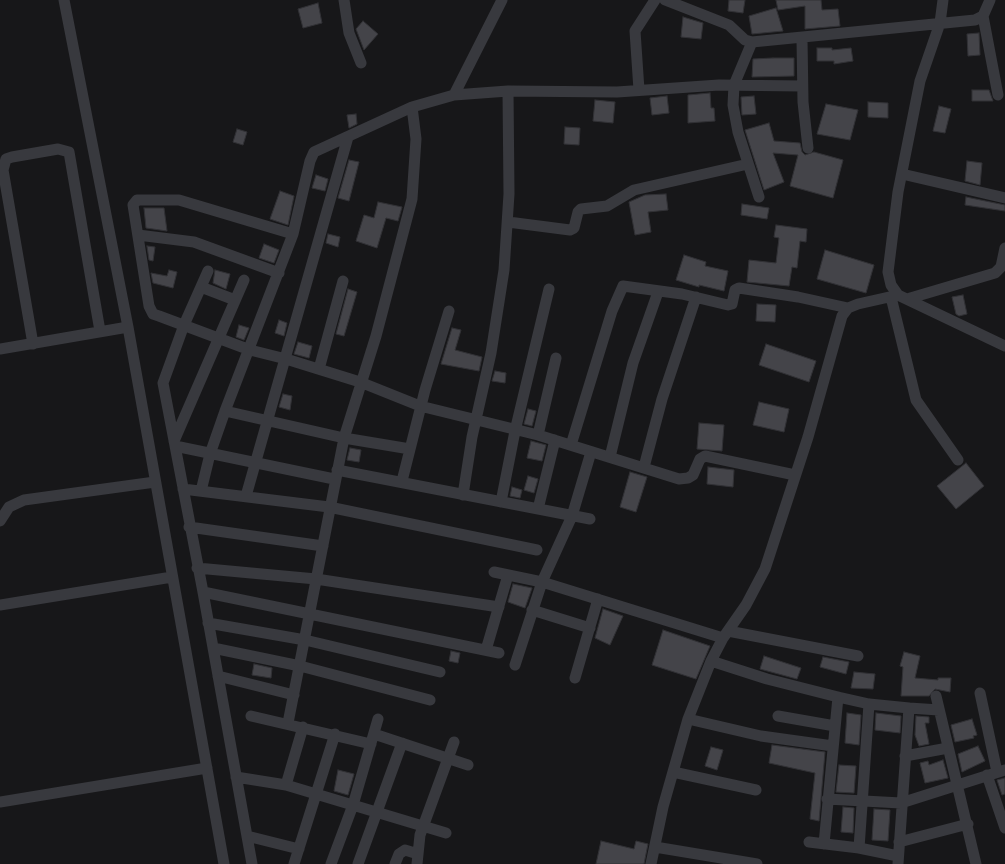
<!DOCTYPE html>
<html>
<head>
<meta charset="utf-8">
<style>
	body { margin:0 }
	canvas { display:block; background:#171719 }
</style>
</head>
<body>
<canvas width="1005" height="864"></canvas>
<script>
const ctx = document.querySelector('canvas').getContext('2d');
ctx.lineJoin = 'round';
function fill(path, color) { ctx.fillStyle = color; ctx.fill(path, 'evenodd'); }
const shape = rows => new Path2D(rows.map(r => 'M' + r).join(''));
function strokePath(path, color, width, dash) { ctx.strokeStyle = color; ctx.lineWidth = width; ctx.lineCap = dash ? 'butt' : 'round'; ctx.setLineDash(dash || []); ctx.stroke(path); }
const building = shape([
	[729,0,745,0,743,13,728,11,729,0],
	[776,0,821,0,822,10,838,9,840,26,805,29,805,6,778,10,776,0],
	[318,3,322,23,303,28,298,9,318,3],
	[776,8,783,31,752,34,749,16,776,8],
	[683,17,703,23,701,39,681,37,683,17],
	[363,21,378,34,364,50,356,29,363,21],
	[979,33,980,55,968,56,967,34,979,33],
	[817,48,832,48,832,50,851,48,853,61,834,64,834,61,817,61,817,48],
	[773,58,794,58,794,76,752,77,753,59,773,58],
	[972,90,989,90,993,101,972,101,972,90],
	[710,93,711,108,714,108,715,121,688,123,688,95,710,93],
	[667,96,669,113,652,115,650,98,667,96],
	[754,96,756,114,742,115,741,97,754,96],
	[595,100,615,102,613,123,593,121,595,100],
	[868,102,888,103,888,118,868,117,868,102],
	[826,104,858,110,850,140,817,134,826,104],
	[939,106,951,109,945,133,933,131,939,106],
	[356,114,357,124,349,128,347,115,356,114],
	[769,123,774,141,800,143,802,152,805,155,814,152,843,160,833,198,790,186,798,155,773,153,784,182,764,190,745,130,769,123],
	[565,127,580,128,579,145,564,144,565,127],
	[237,129,247,132,243,145,233,142,237,129],
	[349,160,359,162,349,201,338,198,349,160],
	[967,161,982,163,980,185,965,181,967,161],
	[316,175,328,179,325,191,312,188,316,175],
	[280,191,294,196,288,225,270,219,280,191],
	[666,194,668,210,648,212,651,232,635,235,629,202,645,195,666,194],
	[966,197,1005,205,1005,211,965,205,966,197],
	[378,202,402,207,398,221,386,218,377,248,356,241,364,215,374,218,378,202],
	[742,204,769,208,767,219,741,215,742,204],
	[144,208,164,208,167,231,146,228,144,208],
	[776,225,807,229,806,242,800,241,797,268,792,267,789,286,747,282,749,260,776,263,779,238,774,237,776,225],
	[328,234,340,237,338,247,326,243,328,234],
	[264,244,279,250,274,263,259,258,264,244],
	[147,246,155,247,153,261,149,260,147,246],
	[825,250,874,265,866,293,817,279,825,250],
	[684,255,706,262,705,266,728,271,724,291,699,285,699,287,676,280,684,255],
	[169,270,177,272,173,288,153,283,151,273,167,276,169,270],
	[215,270,230,274,226,289,213,283,215,270],
	[348,289,357,292,344,336,336,334,348,289],
	[963,295,967,314,959,316,956,314,952,297,963,295],
	[757,304,776,305,775,322,756,321,757,304],
	[279,320,287,323,284,336,275,333,279,320],
	[239,325,249,328,244,340,236,337,239,325],
	[452,328,461,330,455,350,482,357,479,371,441,364,452,328],
	[298,342,312,346,309,358,294,354,298,342],
	[766,344,816,361,809,382,759,365,766,344],
	[495,371,506,373,505,383,492,381,495,371],
	[283,394,292,396,290,410,279,407,283,394],
	[759,402,789,409,784,432,753,425,759,402],
	[528,409,536,411,532,426,524,424,528,409],
	[699,423,724,425,722,451,697,449,699,423],
	[531,441,546,445,542,461,527,458,531,441],
	[350,448,361,450,359,462,347,460,350,448],
	[966,463,984,486,956,509,937,486,966,463],
	[708,467,734,470,733,487,707,484,708,467],
	[630,472,647,477,636,512,620,507,630,472],
	[528,476,538,479,534,493,524,490,528,476],
	[512,487,522,490,520,498,510,496,512,487],
	[513,584,532,588,525,608,508,602,513,584],
	[603,609,623,616,610,645,595,638,603,609],
	[663,630,710,646,696,679,652,665,663,630],
	[451,651,460,653,458,663,449,661,451,651],
	[904,652,920,656,915,678,938,680,938,678,951,678,950,692,935,689,929,696,901,696,903,667,900,666,904,652],
	[764,656,801,668,797,679,760,669,764,656],
	[823,657,849,662,846,674,820,667,823,657],
	[254,664,272,668,271,678,252,675,254,664],
	[854,672,875,674,873,689,851,688,854,672],
	[847,713,861,715,859,745,845,743,847,713],
	[876,713,901,716,900,733,875,730,876,713],
	[916,716,929,717,929,723,925,723,929,744,919,746,915,735,916,716],
	[972,719,977,735,973,736,974,738,955,742,951,725,972,719],
	[772,745,825,752,819,821,810,819,815,773,769,763,772,745],
	[978,746,985,761,962,772,958,754,978,746],
	[711,747,723,750,717,770,705,766,711,747],
	[943,760,948,778,925,783,920,763,928,761,929,765,943,760],
	[839,765,856,766,854,793,836,792,839,765],
	[338,770,354,774,348,795,334,791,338,770],
	[1005,778,1005,794,1002,795,997,780,1005,778],
	[843,807,854,808,853,833,841,832,843,807],
	[874,809,890,810,888,841,872,840,874,809],
	[601,841,634,849,636,841,648,844,644,864,596,864,601,841]
]);
fill(building, '#444449');
strokePath(building, '#313135', 1);
strokePath(shape([
	[64,0,128,327,224,864],
	[344,0,349,33,361,63],
	[665,0,729,25,745,40,752,42,975,20,983,16,990,0],
	[983,16,998,95],
	[802,39,803,102,808,148],
	[752,42,734,85,733,105,738,132,759,197],
	[639,90,635,31,655,0],
	[454,95,502,0],
	[902,174,1005,198],
	[508,222,570,230,574,228,578,212,581,209,607,206,634,190,748,164],
	[293,234,179,200,137,200,133,205,149,306,153,314,159,316,250,350,286,359,360,382,420,406,538,435,679,479,688,478,693,475,700,459,705,456,795,475],
	[138,235,194,242,279,273],
	[208,271,184,325,163,383,203,592,499,653],
	[201,287,235,300],
	[898,295,891,285,888,272,898,192,920,81,940,23,943,0],
	[891,297,916,400,958,460],
	[907,299,995,273,1001,267,1005,248],
	[33,344,3,170,6,159,12,157,58,149,69,152,100,331],
	[0,349,128,327],
	[319,369,343,281],
	[225,411,344,438,410,449],
	[538,435,556,358],
	[174,441,244,280],
	[571,445,612,311,623,286,682,294,728,305,732,304,735,290,739,288,798,297,848,308],
	[175,446,334,479],
	[610,457,633,363,658,292],
	[644,467,662,399,696,297],
	[337,470,590,519],
	[402,481,425,390,449,311],
	[183,489,329,507,537,550],
	[201,491,210,454,225,411,293,234,310,161,314,152,412,107,454,95,508,91,617,92,719,85,802,86],
	[463,495,472,437,491,353,504,270,509,194,508,91],
	[246,496,348,137],
	[501,502,515,431,549,289],
	[538,509,555,440],
	[0,521,9,507,24,500,155,482],
	[189,527,323,546],
	[197,568,316,579,499,607],
	[494,572,542,582,723,638],
	[203,592,252,864],
	[0,605,172,577],
	[532,610,590,628],
	[208,623,305,640,440,672],
	[728,631,858,656],
	[213,648,300,666,430,700],
	[486,650,508,575],
	[711,661,767,679,838,697,869,704,909,708],
	[515,665,542,582,572,516,591,452],
	[218,676,294,695],
	[575,678,598,599],
	[980,693,997,772],
	[936,696,976,864],
	[251,716,371,744],
	[778,716,835,726],
	[688,719,761,736,833,746],
	[288,723,344,438,376,336,412,199,416,139,412,107],
	[374,734,468,765],
	[905,756,948,748],
	[673,772,756,790],
	[987,775,1005,828],
	[236,777,286,785,446,833],
	[286,785,303,727],
	[827,799,901,803,1005,770],
	[0,802,207,768],
	[247,836,299,849],
	[809,842,859,848,898,856],
	[899,842,968,824],
	[824,844,838,697],
	[655,847,757,864],
	[859,848,869,704],
	[294,864,335,734],
	[331,864,353,805,378,719],
	[358,864,402,743],
	[395,864,399,854,405,850,418,854],
	[417,864,420,835,454,742],
	[651,864,663,807,688,719,711,661,723,638,746,605,765,569,808,437,842,316,848,308,858,304,898,295,1005,346],
	[898,864,909,708,939,710]
]), '#38393e', 11);
</script>
</body>
</html>
